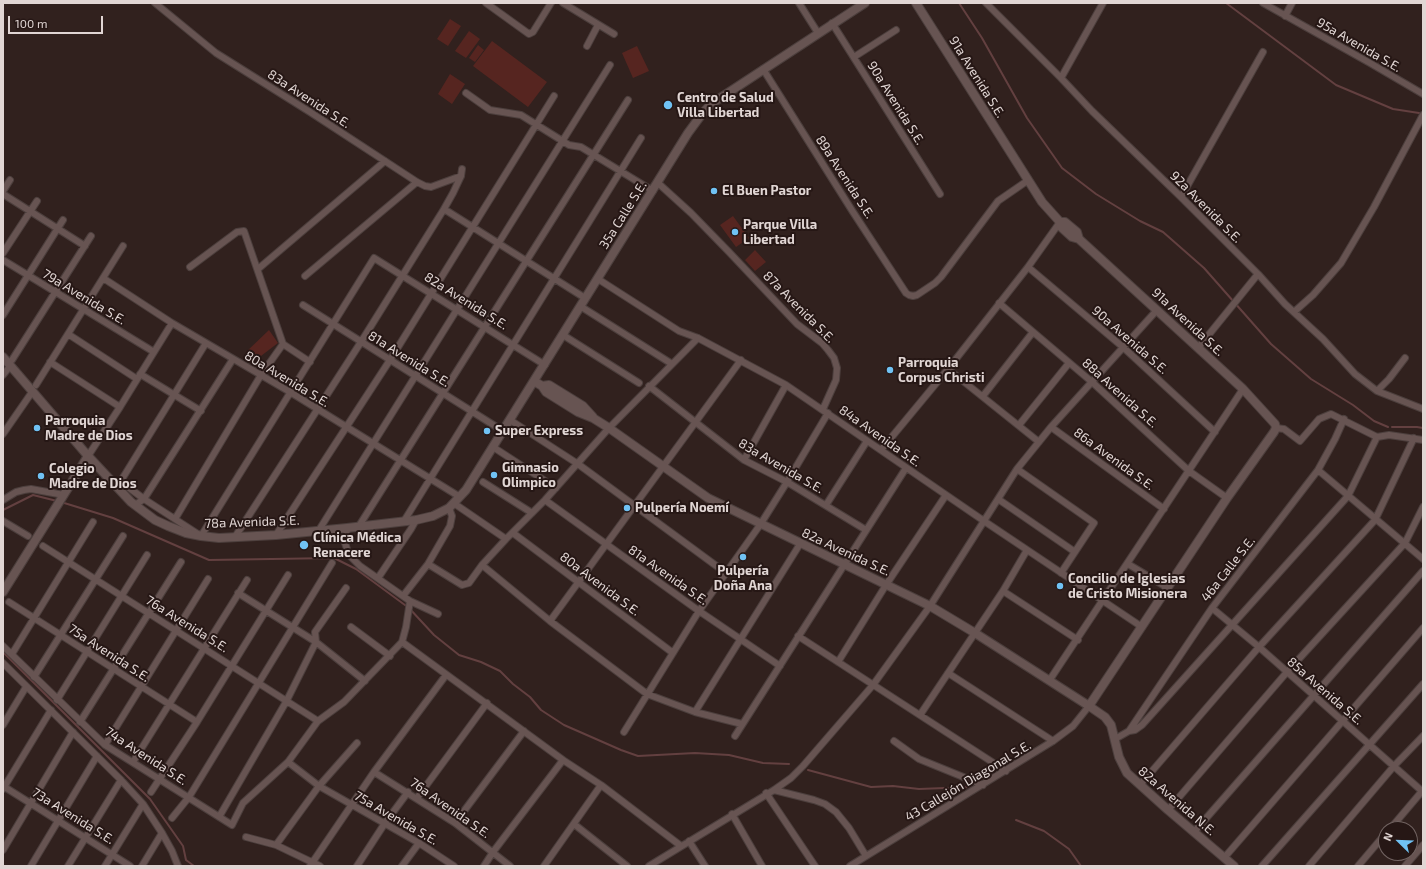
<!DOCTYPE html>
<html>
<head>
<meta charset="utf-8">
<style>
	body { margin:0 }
	#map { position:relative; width:1426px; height:869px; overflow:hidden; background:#31211e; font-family:"Exo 2",sans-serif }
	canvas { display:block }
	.frame { position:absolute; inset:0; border:4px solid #e1d6d4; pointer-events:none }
	.north { position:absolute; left:1378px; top:821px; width:40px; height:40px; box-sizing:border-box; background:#261715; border:1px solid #716361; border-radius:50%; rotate:293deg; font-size:11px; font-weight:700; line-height:16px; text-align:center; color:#e1d6d4 }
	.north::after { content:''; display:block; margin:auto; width:14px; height:18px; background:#70c2f4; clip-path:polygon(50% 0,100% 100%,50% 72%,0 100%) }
	.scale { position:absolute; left:8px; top:16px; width:95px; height:18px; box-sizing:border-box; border:2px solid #e1d6d4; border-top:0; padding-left:5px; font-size:12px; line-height:14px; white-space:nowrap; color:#e1d6d4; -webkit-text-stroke:3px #261715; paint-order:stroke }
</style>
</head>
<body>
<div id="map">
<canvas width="1426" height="869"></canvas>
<div class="frame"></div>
<div class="north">N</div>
<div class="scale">100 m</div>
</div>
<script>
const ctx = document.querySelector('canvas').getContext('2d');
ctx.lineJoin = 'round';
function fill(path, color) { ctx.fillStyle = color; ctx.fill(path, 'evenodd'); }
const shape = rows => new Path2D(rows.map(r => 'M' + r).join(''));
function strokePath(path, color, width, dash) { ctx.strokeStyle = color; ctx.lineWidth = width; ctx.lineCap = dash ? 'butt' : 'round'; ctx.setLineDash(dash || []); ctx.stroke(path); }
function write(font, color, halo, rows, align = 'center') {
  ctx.font = font + ' "Exo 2",sans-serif'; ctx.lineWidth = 4; ctx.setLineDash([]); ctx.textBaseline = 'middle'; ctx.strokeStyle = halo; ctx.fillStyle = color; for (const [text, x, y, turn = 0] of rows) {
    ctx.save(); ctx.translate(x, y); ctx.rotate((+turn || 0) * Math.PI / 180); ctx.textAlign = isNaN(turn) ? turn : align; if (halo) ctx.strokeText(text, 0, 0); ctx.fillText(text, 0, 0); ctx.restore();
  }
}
fill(shape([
	[450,19,461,26,448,46,437,39],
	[469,31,480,39,466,58,455,51],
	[492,41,547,82,528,107,473,66],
	[478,45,484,50,475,62,469,58],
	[637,46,649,71,633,78,622,53],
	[450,74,465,84,452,104,438,94],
	[733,216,749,238,736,247,720,225],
	[755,250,766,262,755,271,745,260],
	[269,330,278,343,257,359,246,352]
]), '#562520');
strokePath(shape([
	[959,3,982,38,1027,118,1062,168,1096,194,1140,221,1163,232,1204,268,1271,344,1311,379,1353,405,1374,421,1388,427],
	[1226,3,1336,85,1393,109,1419,113],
	[1392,427,1417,427,1423,428],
	[61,502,113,518,209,560,334,558,356,569,409,608,434,635,459,655,481,662,500,671,513,684,530,697,541,710,564,725,621,750,638,756,695,753,729,755,763,763,789,764],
	[3,510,33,495,57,501],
	[3,652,150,799,183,846,186,860,194,866],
	[808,770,871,787,893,786,919,789,971,787],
	[1016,820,1044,831,1069,849,1081,866]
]), '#634040', 2);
const street = shape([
	[155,3,216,53,310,112,417,182,425,186,431,187,461,176],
	[486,3,529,34,533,32,551,3],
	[563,3,614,34],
	[799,3,818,33],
	[986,3,1061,78,1092,111,1181,197,1258,274,1285,304,1323,339,1355,374,1377,391,1423,409],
	[1263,3,1370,63,1423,94],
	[1285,16,1292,3],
	[832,23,940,194],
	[587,46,598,25],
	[854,57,896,30],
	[763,69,853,212,906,293,909,295,913,296,917,295,935,283,941,277,998,201,1027,181],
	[1061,78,1103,3],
	[466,93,490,110,521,115,569,145,581,147,653,191],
	[658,183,691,213,729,252,797,324,822,343,828,350,834,358,837,368,836,380,823,409],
	[3,191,10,180],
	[3,194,85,246],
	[1181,197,1263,52],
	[444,209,585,298],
	[3,253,37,201],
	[3,260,154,352],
	[1028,267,1124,348,1215,432],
	[258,269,385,161],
	[305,276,417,182],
	[103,278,172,323,290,392,460,497],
	[598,279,679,331,698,338,786,385,984,521,1142,627],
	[999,303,1092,382,1189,471,1227,498],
	[303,305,503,431],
	[580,306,672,364],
	[1294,312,1313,295,1341,263,1374,207,1423,115],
	[3,315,63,220],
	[68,334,137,379],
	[563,335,639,383],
	[283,344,310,362],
	[1198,348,1258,274],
	[12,360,91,236],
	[50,362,120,407],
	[948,369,1039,442],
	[140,374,201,411],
	[3,375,7,370],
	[36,385,123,246],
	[649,386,744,460,787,482,866,530],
	[1377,391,1389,379,1405,358],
	[983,396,1033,332],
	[510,420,578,464,726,573],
	[1019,425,1069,363],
	[1051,427,1164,509],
	[1276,428,1284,429,1300,441,1319,419,1331,414,1377,437,1389,435,1423,440],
	[3,434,30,395],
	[493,447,556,488],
	[881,450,948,369,1028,267,1060,222],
	[88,456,120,407,172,323],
	[744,460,786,385],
	[1017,469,1094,523,1061,573],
	[1318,470,1423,559],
	[120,481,144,499,233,359],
	[483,482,532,513],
	[119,484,206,343],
	[998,499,1075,552],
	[3,500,16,492,24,490,31,489,64,495],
	[545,500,699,611,780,666],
	[455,504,506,539],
	[135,505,144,499,201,536,374,258,545,365],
	[826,505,867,441],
	[175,519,261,375,283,344,244,231,237,232,190,267],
	[3,521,28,536],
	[404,521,641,138],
	[359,526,628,100],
	[347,528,345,543,349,555,360,566,410,601,438,614],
	[319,530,610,65],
	[513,533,673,653],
	[276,535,390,360,554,96],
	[235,537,361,342,444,209,453,193,461,176,462,169],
	[43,546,318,721],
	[428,564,462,585,469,583,482,565,506,539,545,500,609,428,698,338],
	[1128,564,1168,588],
	[482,565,550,621,647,694,695,712,742,724],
	[378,578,411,529,416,520],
	[1003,591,1078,640],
	[238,593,316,642,365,681],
	[403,596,428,564,450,526,452,516,449,508],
	[9,602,197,722],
	[1212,608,1259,647,1423,792],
	[550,621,741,360],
	[351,627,390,656],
	[798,636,1006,771],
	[402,642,563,760,601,785,681,846],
	[3,646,105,745,232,825,243,803,288,762,318,721,344,702,402,642,406,627,410,601],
	[12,654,93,522],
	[838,662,886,585,946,495],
	[3,663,121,780,143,804,162,833,172,851,178,866],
	[948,673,1053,741],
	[34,677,123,536],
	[1049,681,1243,389],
	[57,700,147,555],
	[695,712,800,544],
	[920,715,1003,591,1027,550],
	[80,722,181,562],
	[3,725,26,687],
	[1129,731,1212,608,1318,470,1335,439,1344,419],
	[624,732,699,611,760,525,787,482,828,413],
	[735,736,906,468],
	[1115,739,1129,731,1135,730,1142,725,1348,496,1377,437],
	[894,741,919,759,983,785],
	[105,745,208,579],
	[133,762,247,580],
	[288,762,319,786,419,843,454,866],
	[374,772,455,823,510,866],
	[1140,785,1259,647,1375,520,1414,438],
	[3,786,130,866],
	[3,789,51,710],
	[774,790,814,800,825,804,836,812,849,828,866,856],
	[151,792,197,722,288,575],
	[766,793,815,866],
	[417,798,487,703],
	[1168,810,1287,672,1405,543,1423,507],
	[732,814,762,866],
	[219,817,286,702,316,642,315,632,346,588],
	[172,818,189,797,332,563],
	[455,823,524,731],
	[574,824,627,866],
	[1390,829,1423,790],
	[1194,832,1423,571],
	[246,837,276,845,320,866],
	[689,841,705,866],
	[276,845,319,786,357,743],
	[3,850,73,732],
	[1224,858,1423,628],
	[31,866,97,756],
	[68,866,121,780],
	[105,866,143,804],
	[142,866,162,833],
	[310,866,374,772,446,675],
	[357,866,385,823,408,792],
	[402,866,419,843],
	[484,866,493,852,563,760],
	[544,866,601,785],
	[649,866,774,790,791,778,803,766,873,685,930,606,1017,469,1051,427,1157,310],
	[850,866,1053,741,1073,726,1089,706],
	[1262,866,1423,684],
	[1309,866,1394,766,1423,736],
	[1358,866,1386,833],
	[1405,866,1423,845]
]);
const secondary = shape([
	[916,3,1042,202,1060,222,1061,227,1072,237,1079,239],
	[1060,222,1065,222,1077,232,1079,239,1243,389,1275,424,1276,428,1274,432,1227,498,1089,706],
	[3,357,88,456,131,502,155,520,168,526,186,533,201,536,219,538,276,535,347,528,416,520,433,516,449,508,466,490,688,133,702,114,711,104,865,3],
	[534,381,542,386,546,392,578,412,593,418,609,428,708,498,930,606,975,633,1089,706,1105,717,1111,725,1119,757,1127,773,1168,810,1234,866],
	[542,386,549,385,583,406,593,417],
	[3,592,88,456]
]);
strokePath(street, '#4c3f3d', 8);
strokePath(secondary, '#4c3f3d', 10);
strokePath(street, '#675452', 6);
strokePath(secondary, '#675452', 8);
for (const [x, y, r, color] of [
	[668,105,5,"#70c2f4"],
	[714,191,4,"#70c2f4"],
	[735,232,4,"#70c2f4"],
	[890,370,4,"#70c2f4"],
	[37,428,4,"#70c2f4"],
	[487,431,4,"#70c2f4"],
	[494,475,4,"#70c2f4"],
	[41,476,4,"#70c2f4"],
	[627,508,4,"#70c2f4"],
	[304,545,5,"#70c2f4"],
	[743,557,4,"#70c2f4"],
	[1060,586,4,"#70c2f4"]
]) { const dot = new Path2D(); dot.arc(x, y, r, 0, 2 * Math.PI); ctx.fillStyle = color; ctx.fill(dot); strokePath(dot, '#261715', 1.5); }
write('13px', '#e1d6d4', '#261715', [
	["95a Avenida S.E.",1359,45,30],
	["91a Avenida S.E.",977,77,58],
	["83a Avenida S.E.",309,99,33],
	["90a Avenida S.E.",896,103,58],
	["89a Avenida S.E.",845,177,57],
	["92a Avenida S.E.",1206,207,45],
	["35a Calle S.E.",623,215,-58],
	["79a Avenida S.E.",84,297,31],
	["82a Avenida S.E.",466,301,32],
	["87a Avenida S.E.",799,307,45],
	["91a Avenida S.E.",1188,322,43],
	["90a Avenida S.E.",1130,340,41],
	["81a Avenida S.E.",409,359,32],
	["80a Avenida S.E.",287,379,31],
	["88a Avenida S.E.",1120,393,42],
	["84a Avenida S.E.",880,436,35],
	["86a Avenida S.E.",1114,459,36],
	["83a Avenida S.E.",781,466,30],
	["78a Avenida S.E.",252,522,-2],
	["82a Avenida S.E.",846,552,25],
	["46a Calle S.E.",1228,569,-52],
	["81a Avenida S.E.",668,575,35],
	["80a Avenida S.E.",600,584,37],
	["76a Avenida S.E.",187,624,32],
	["75a Avenida S.E.",109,653,33],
	["85a Avenida S.E.",1325,691,41],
	["74a Avenida S.E.",146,756,33],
	["43 Callejón Diagonal S.E.",968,781,-31],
	["82a Avenida N.E.",1177,801,41],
	["76a Avenida S.E.",450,808,35],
	["73a Avenida S.E.",73,816,32],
	["75a Avenida S.E.",396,818,30]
]);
write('bold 13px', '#e1d6d4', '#261715', [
	["Centro de Salud",677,98],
	["Villa Libertad",677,113],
	["El Buen Pastor",722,191],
	["Parque Villa",743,225],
	["Libertad",743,240],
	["Parroquia",898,363],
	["Corpus Christi",898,378],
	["Parroquia",45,421],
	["Madre de Dios",45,436],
	["Super Express",495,431],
	["Gimnasio",502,468],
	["Olimpico",502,483],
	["Colegio",49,469],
	["Madre de Dios",49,484],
	["Pulpería Noemí",635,508],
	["Clínica Médica",313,538],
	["Renacere",313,553],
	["Pulpería",743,571,"center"],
	["Doña Ana",743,586,"center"],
	["Concilio de Iglesias",1068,579],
	["de Cristo Misionera",1068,594]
], 'left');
</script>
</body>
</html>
